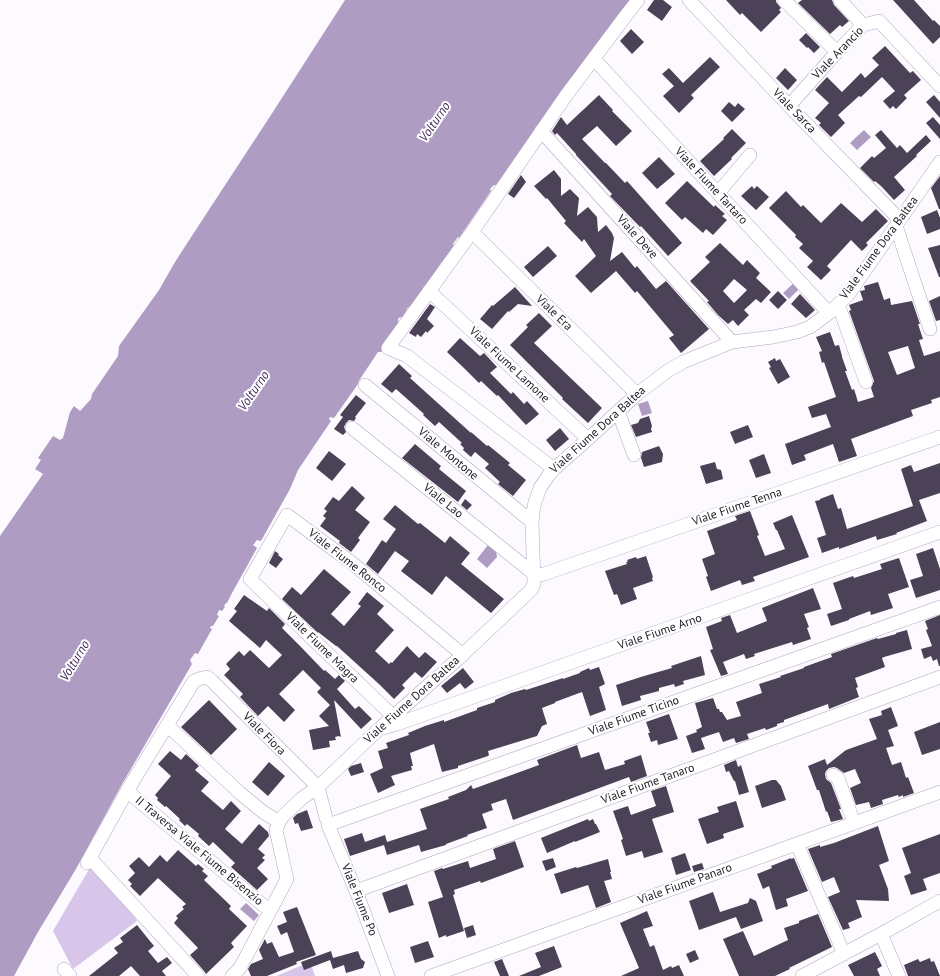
<!DOCTYPE html>
<html>
<head>
<meta charset="utf-8">
<style>
	body { margin:0 }
	canvas { display:block; background:#fcf9ff }
</style>
</head>
<body>
<canvas width="940" height="976"></canvas>
<script>
const ctx = document.querySelector('canvas').getContext('2d');
ctx.lineJoin = 'round';
function fill(path, color) { ctx.fillStyle = color; ctx.fill(path, 'evenodd'); }
const shape = rows => new Path2D(rows.map(r => 'M' + r).join(''));
function strokePath(path, color, width, dash) { ctx.strokeStyle = color; ctx.lineWidth = width; ctx.lineCap = dash ? 'butt' : 'round'; ctx.setLineDash(dash || []); ctx.stroke(path); }
function write(font, color, halo, rows, align = 'center') {
  ctx.font = font + ' "PT Sans",sans-serif'; ctx.lineWidth = 4; ctx.setLineDash([]); ctx.textBaseline = 'middle'; ctx.strokeStyle = halo; ctx.fillStyle = color; for (const [text, x, y, turn = 0] of rows) {
    ctx.save(); ctx.translate(x, y); ctx.rotate((+turn || 0) * Math.PI / 180); ctx.textAlign = isNaN(turn) ? turn : align; if (halo) ctx.strokeText(text, 0, 0); ctx.fillText(text, 0, 0); ctx.restore();
  }
}
fill(shape([
	[95,859,137,921,73,969,53,931],
	[310,962,315,976,276,976]
]), '#d7c6ea');
fill(shape([
	[345,0,632,0,539,124,496,185,494,185,490,189,491,191,459,238,458,237,453,244,454,246,441,263,421,293,420,293,417,297,418,298,410,308,408,307,405,313,406,315,403,319,400,317,398,319,398,325,381,352,378,352,358,382,358,384,334,418,330,417,329,419,331,421,298,470,290,489,261,541,257,540,253,545,257,548,232,593,227,603,226,603,224,606,225,607,222,611,219,610,217,615,219,616,213,626,211,626,210,628,212,629,198,654,195,653,190,660,192,664,121,786,76,869,38,932,14,976,0,976,0,536,43,474,35,469,41,460,38,458,53,436,60,440,63,438,70,412,74,406,80,411,91,399,92,394,118,356,119,346,159,290,175,262,197,228,269,118],
	[864,130,871,137,857,150,850,143],
	[796,281,801,287,789,299,783,293],
	[648,401,652,413,642,416,638,404],
	[488,545,496,551,497,557,487,568,477,559],
	[246,903,259,915,254,921,240,909]
]), '#af9cc3');
fill(shape([
	[654,0,663,0,672,7,662,21,647,10],
	[726,0,776,0,776,2,781,8,779,10,781,12,761,32,742,13,740,15],
	[802,0,832,0,834,5,849,21,842,27,840,25,830,34,798,3],
	[893,0,914,0,933,21,934,20,940,26,940,37,933,44],
	[631,29,644,42,632,54,620,41],
	[806,33,820,47,814,53,808,47,807,48,799,40],
	[885,46,910,73,913,71,921,80,904,95,907,98,896,109,893,106,890,109,883,101,895,91,882,77,861,97,859,96,838,115,845,123,831,137,819,125,821,123,815,118,829,103,815,90,827,77,842,92,861,73,865,78,879,65,872,58],
	[710,57,720,67,691,95,694,98,679,113,663,96,674,86,662,74,669,68,683,83],
	[785,68,797,80,788,90,776,78],
	[599,95,613,110,612,111,632,131,616,146,597,126,582,139,605,163,606,163,625,183,627,181,682,243,668,256,641,226,640,227,610,196,612,194,576,155,576,154,557,133,555,135,552,131,561,117,567,125],
	[934,95,940,102,940,118,926,102],
	[729,102,735,107,738,103,745,109,732,122,721,111],
	[933,117,940,125,940,139,926,123],
	[732,129,746,143,731,158,732,159,714,176,700,161,724,139,723,138],
	[881,130,897,148,900,145,907,153,926,135,931,141,916,155,917,156,894,177,905,190,894,200,881,186,875,181,874,182,860,168,872,156,874,158,886,148,875,135],
	[659,157,675,174,657,189,642,173],
	[554,170,561,179,561,196,570,189,579,198,577,216,588,207,597,217,598,232,606,225,612,233,614,238,610,261,622,252,635,268,637,266,656,289,666,281,709,329,681,353,669,338,674,335,637,291,635,293,616,271,591,293,575,276,596,256,584,239,582,242,564,223,566,221,547,198,546,199,534,186],
	[521,175,526,182,514,198,508,194],
	[940,176,940,209,939,209,931,188],
	[687,181,714,207,715,205,725,214,722,216,727,220,713,235,706,229,703,233,685,217,682,220,665,203],
	[752,186,754,189,757,186,769,197,756,210,741,196],
	[786,191,801,207,803,205,821,223,841,203,862,222,876,209,888,221,866,243,868,245,862,251,851,240,827,266,831,270,821,280,807,267,813,261,799,248,803,244,795,237,796,235,769,208],
	[937,210,940,218,940,229,927,234,921,217],
	[720,243,743,265,747,260,760,273,756,278,771,292,761,303,756,299,744,310,749,315,738,326,733,320,728,324,718,315,707,302,709,301,690,281,710,262,705,257],
	[734,279,747,290,734,303,723,291],
	[940,245,940,277,939,277,928,248],
	[548,246,557,256,533,277,524,267],
	[878,282,884,300,890,298,891,305,912,301,920,324,918,324,923,339,919,340,924,356,940,351,940,397,931,400,932,403,911,410,913,416,851,439,857,456,839,462,833,444,804,455,806,460,792,465,785,444,831,427,826,414,812,418,808,407,836,397,824,362,822,363,819,352,822,351,816,337,830,332,835,346,839,345,842,356,842,357,847,371,845,371,852,390,854,389,858,402,874,397,871,388,874,381,849,311,851,310,849,305,863,300,860,291,865,290,864,286],
	[908,346,915,368,897,375,888,352],
	[515,287,532,306,518,304,509,312,508,311,492,329,480,319,492,305,493,306],
	[778,291,787,300,778,309,769,300],
	[800,294,815,310,806,318,791,304],
	[940,296,940,320,936,321,929,301],
	[430,304,435,307,427,319,434,326,427,333,426,331,421,337,417,334,416,337,409,333],
	[539,313,552,326,534,343,602,408,588,423,562,399,563,398,510,345,528,327,526,325],
	[460,338,480,356,484,353,485,354,497,367,490,373,511,394,513,392,524,404,527,401,539,414,526,425,498,395,497,396,481,381,479,383,465,369,447,352],
	[775,358,776,361,780,359,790,377,778,384,769,368,771,367,768,362],
	[399,364,412,376,410,378,471,433,471,432,487,446,488,445,510,463,508,465,526,480,513,496,498,484,500,482,485,468,489,464,475,452,471,457,463,450,464,448,460,444,462,443,439,422,435,426,423,415,424,414,396,389,392,393,381,384],
	[356,395,366,403,355,417,356,418,354,421,349,420,346,423,344,427,346,432,343,435,334,429,343,417,340,415],
	[649,416,652,426,651,429,652,432,636,437,631,425,638,423,640,419],
	[748,425,753,437,735,444,730,432],
	[560,428,569,439,555,451,546,440],
	[415,444,441,466,439,469,466,491,458,502,402,458],
	[659,446,663,454,662,462,644,467,641,458,642,452],
	[329,451,346,464,332,481,316,468],
	[764,454,771,473,756,478,749,460],
	[715,462,717,469,721,470,723,479,706,484,700,466],
	[940,463,940,493,919,500,927,521,896,533,897,534,877,540,876,536,839,549,839,547,822,553,817,538,826,535,815,501,820,500,820,499,833,494,838,509,841,508,847,529,913,506,901,469,911,465,914,472],
	[352,486,365,498,355,510,370,522,358,538,360,540,351,552,339,543,340,541,320,526,326,518,323,516,327,511,324,509,333,497,339,501],
	[465,499,472,505,467,510,461,505],
	[395,505,418,524,420,523,445,543,450,536,470,553,461,564,504,599,491,613,446,576,432,595,401,571,409,561,395,551,378,574,366,564,382,540,386,543,396,529,383,519],
	[750,511,759,535,757,536,765,556,785,549,777,530,776,530,773,523,792,515,809,557,753,577,755,581,742,585,740,580,711,591,706,577,708,576,702,559,715,554,707,531,737,520,735,516],
	[933,548,940,569,940,590,916,598,910,580,923,576,916,554],
	[275,551,279,554,278,555,283,559,276,568,269,563],
	[646,556,653,577,652,578,653,581,633,588,637,599,621,605,617,594,614,595,605,571,627,564,626,562,628,562,627,560,636,557,637,559],
	[899,558,909,587,888,594,893,608,871,615,870,611,849,619,849,620,831,626,827,614,842,609,833,583,853,576,854,578,882,569,880,564],
	[324,569,351,592,331,614,344,626,361,606,358,604,367,592,384,606,377,614,394,630,375,651,389,664,391,662,392,663,407,646,419,658,425,652,437,662,422,678,415,672,402,685,405,688,394,699,380,685,337,646,336,646,318,632,318,633,282,599,292,587,301,595],
	[813,588,821,609,804,614,809,627,807,628,811,639,793,645,792,642,754,654,755,656,746,659,744,654,723,662,728,674,721,676,710,650,713,649,706,627,722,621,721,618,730,615,737,633,767,621,762,608],
	[244,595,267,611,269,608,285,624,282,628,302,648,324,671,325,670,335,679,339,675,345,681,337,689,355,709,359,706,372,719,361,729,334,700,341,737,339,736,335,737,336,740,329,741,330,747,313,750,309,730,329,726,319,716,330,705,317,692,321,688,303,670,279,694,295,710,284,722,268,706,258,716,240,697,243,694,224,675,230,669,226,664,239,651,244,656,250,650,269,668,282,655,266,640,260,648,229,621,237,611,234,609],
	[940,615,940,666,939,666,937,659,933,661,931,656,924,659,921,649,932,646,926,630,928,629,925,621],
	[907,630,912,649,884,657,882,658,885,667,855,678,858,687,856,688,859,697,829,709,828,704,784,720,784,722,777,724,777,726,766,730,765,728,747,734,749,739,736,743,734,738,723,742,719,732,701,738,705,749,692,753,686,736,697,732,696,730,702,727,695,703,713,698,717,709,719,709,720,712,722,712,727,720,741,716,736,702,762,693,759,684,781,677,780,676,804,668,804,667,832,657,831,654,877,638,878,639,896,634,896,633],
	[701,656,705,675,683,681,684,684,675,687,674,684,659,688,659,691,640,696,641,700,622,706,616,685,644,676,672,668,671,666],
	[599,667,605,684,599,687,606,710,590,716,582,692,555,702,555,703,542,708,547,724,542,726,537,736,488,751,489,755,488,756,458,766,458,768,442,772,434,744,410,753,413,766,411,766,412,770,391,776,395,785,378,793,370,774,383,768,378,751,388,748,386,743,409,735,408,733,425,726,444,720,444,722,477,710,477,708,495,702,495,700,511,693,525,689,526,690,563,678,563,679,580,673,580,672,589,668,590,670],
	[463,668,474,682,465,689,460,683,447,693,441,686],
	[209,700,237,729,211,755,181,727],
	[891,707,898,726,888,730,894,746,886,748,892,765,901,762,906,778,908,777,914,793,903,797,903,795,899,797,898,795,882,800,883,804,871,808,869,802,856,805,850,788,861,783,855,769,844,773,837,768,834,767,829,768,826,771,825,774,826,779,831,783,841,809,839,809,843,819,831,822,827,811,826,812,819,790,817,790,808,766,825,759,827,765,846,750,877,739,869,719,882,715,881,711],
	[669,714,678,739,658,745,657,740,651,742,648,733,650,733,646,722],
	[940,722,940,749,922,755,914,732],
	[577,745,581,758,599,752,605,770,625,764,624,761,641,755,647,776,631,782,629,777,513,820,506,799,491,804,493,810,482,814,487,828,467,835,468,836,446,844,446,845,421,852,419,845,387,855,384,845,350,856,344,839,362,833,365,842,385,835,387,842,427,829,420,809,449,799,448,797,466,790,471,785,473,789,539,765,537,760],
	[170,751,181,760,186,754,199,766,195,770,209,782,201,791,223,810,231,801,241,811,225,829,242,844,259,824,268,832,269,836,258,849,265,855,262,858,265,860,257,868,268,879,257,890,231,867,235,863,213,842,209,846,198,836,199,834,187,824,185,826,179,820,180,819,166,806,165,807,157,800,158,798,155,795,171,776,158,764],
	[736,760,738,767,741,765,749,792,739,795,735,781,734,781,729,771,726,772,724,765],
	[269,762,285,776,268,796,252,782],
	[361,763,364,772,351,776,348,769,351,766],
	[772,780,776,780,781,786,786,800,762,808,755,786],
	[666,786,674,812,652,819,663,852,644,858,642,851,626,856,621,840,623,839,613,811,628,806,631,815,656,806,651,791],
	[736,801,744,827,723,834,724,838,707,844,698,819,719,812,717,807],
	[307,810,313,828,301,831,298,823,295,824,293,818,297,814],
	[588,819,589,821,593,819,595,824,596,824,600,832,575,842,575,841,547,853,541,838],
	[878,826,889,861,879,865,888,889,889,901,856,900,862,917,848,923,850,928,843,930,828,897,840,892,834,877,822,882,808,849,820,845,820,847,834,843],
	[940,834,940,873,923,879,927,890,911,895,904,876,911,873,902,848],
	[515,841,524,867,481,883,480,881,454,890,455,894,453,895,464,931,446,937,446,935,439,938,428,902,443,897,434,871,442,868,443,869,468,861,470,868,496,859,493,849],
	[178,850,196,866,198,864,204,869,202,871,208,876,204,880,231,906,229,909,247,926,231,943,234,947,206,974,204,971,190,955,198,948,174,923,178,918,176,916,184,909,182,907,186,904,158,878,140,896,130,886,132,884,128,880,135,873,129,866,139,857,149,867,160,855,167,862],
	[685,853,691,870,676,875,671,858],
	[553,858,556,867,546,871,542,861],
	[791,858,791,859,794,858,808,891,786,899,788,906,776,910,769,886,763,889,757,874,772,868,771,866],
	[608,859,611,872,610,872,612,879,604,881,611,902,596,908,588,885,561,894,554,874,576,867,577,868],
	[702,863,704,869,694,872,692,866],
	[407,884,414,905,389,913,382,893],
	[713,892,720,912,748,903,750,898,756,901,763,921,741,929,736,917,699,930,689,901],
	[297,907,316,955,296,962,297,964,267,976,251,976,248,969,251,964,263,959,259,950,265,939,267,944,272,942,279,957,294,952,287,932,281,935,277,926,287,922,283,912],
	[647,911,653,926,643,929,650,947,654,945,663,970,671,966,672,968,679,965,684,976,621,976,639,968,620,923],
	[818,914,832,947,789,968,790,969,775,976,739,976,723,939,743,931,754,956,788,940,784,928,799,923,799,921],
	[137,925,154,946,148,951,158,963,167,957,172,963,162,971,166,976,140,976,131,966,119,976,89,976,118,953,114,948,123,942,120,938],
	[473,925,476,935,467,938,464,928],
	[428,941,434,957,415,963,410,947],
	[554,946,562,967,539,976,519,976,541,967,535,953],
	[695,950,699,959,690,963,686,954],
	[331,951,333,958,358,951,361,959,365,962,363,968,346,973,344,965,333,969,330,960,304,970,301,962],
	[875,952,882,966,877,969,880,976,854,976,848,965],
	[930,958,931,962,934,961,940,976,908,976,904,965,918,959,920,962],
	[502,959,509,976,500,976,494,962]
]), '#4c4257');
const minor = shape([
	[689,0,789,106,900,220],
	[784,0,837,52],
	[840,0,863,25],
	[594,59,829,313],
	[789,106,837,52,863,25,879,21,940,86],
	[541,131,732,342],
	[718,193,750,155],
	[896,226,930,329],
	[472,232,637,394],
	[429,291,588,439],
	[838,304,866,382],
	[365,385,532,522],
	[618,411,634,455],
	[352,428,523,565,534,574,538,575,544,574,940,437],
	[554,469,407,356,388,348,472,232,565,97,624,18,638,0],
	[394,717,250,579,287,515,352,563,463,655],
	[167,725,240,793,263,812,279,822],
	[383,728,397,724,940,532],
	[833,775,838,778,854,823],
	[318,787,326,818],
	[127,791,270,911],
	[797,844,844,954],
	[90,858,198,976],
	[87,863,127,791,194,681,202,678,207,677,211,680,318,787],
	[356,891,940,677],
	[881,934,899,976],
	[64,969,70,976],
	[232,976,240,968,287,879,276,830,279,822,283,816,301,799,318,787,379,729,458,659,531,590,534,584,532,522,533,512,535,502,540,488,548,476,554,469,588,439,637,394,669,370,683,362,732,342,773,337,797,332,810,327,829,313,848,295,940,162],
	[388,976,356,891,328,825,940,607],
	[431,976,940,792],
	[802,976,881,934,940,901]
]);
strokePath(minor, '#b2a6bf', 14);
strokePath(minor, '#fff', 13);
write('12px', '#242029', '#fff', [
	["Viale Arancio",838,53,-46],
	["Viale Sarca",794,111,46],
	["Viale Fiume Tartaro",711,186,47],
	["Viale Deve",637,237,48],
	["Viale Fiume Dora Baltea",879,248,-54],
	["Viale Era",554,313,44],
	["Viale Fiume Lamone",509,365,43],
	["Viale Fiume Dora Baltea",598,430,-42],
	["Viale Montone",448,454,40],
	["Viale Lao",443,501,39],
	["Viale Fiume Tenna",737,507,-19],
	["Viale Fiume Ronco",347,561,38],
	["Viale Fiume Arno",660,632,-19],
	["Viale Fiume Magra",322,648,44],
	["Viale Fiume Dora Baltea",412,700,-42],
	["Viale Fiume Ticino",634,716,-20],
	["Viale Fiora",264,734,45],
	["Viale Fiume Tanaro",648,784,-20],
	["II Traversa Viale Fiume Bisenzio",199,851,40],
	["Viale Fiume Panaro",685,884,-20],
	["Viale Fiume Po",359,900,68]
]);
write('italic 13px', '#43295b', '#fff', [
	["Volturno",435,122,-56],
	["Volturno",254,391,-56],
	["Volturno",75,661,-59]
]);
</script>
</body>
</html>
